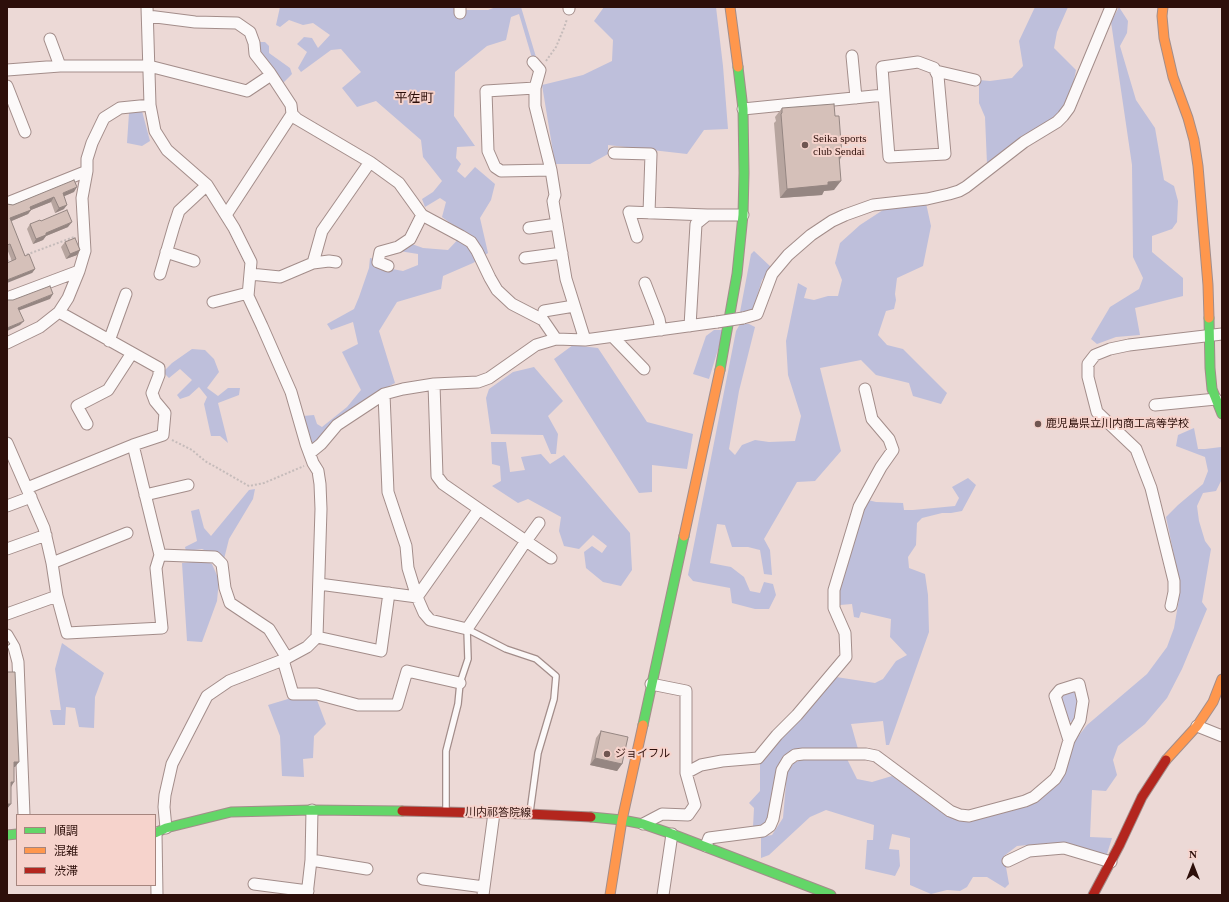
<!DOCTYPE html>
<html>
<head>
<meta charset="utf-8">
<style>
	body { margin:0 }
	#map { position:relative; width:1229px; height:902px; overflow:hidden; background:#ecd9d6; font-family:"Times New Roman","Noto Sans JP",serif }
	canvas { display:block }
	.frame { position:absolute; inset:0; border:8px solid #2d0f0a; pointer-events:none }
	.legend { position:absolute; left:16px; top:814px; width:140px; height:72px; box-sizing:border-box; background:#f6d3cc; border:1px solid #a6857e; margin:0; padding:5px 7px; list-style:none; font-size:12px; color:#2d0f0a }
	.legend li { display:flex; align-items:center; gap:8px; height:20px }
	.legend b { width:20px; border:1px solid #a6857e }
	.north { position:absolute; left:1173px; top:846px; width:40px; height:40px; -webkit-text-stroke:3px #f6d3cc; paint-order:stroke; rotate:0deg; font-size:11px; font-weight:700; line-height:16px; text-align:center; color:#2d0f0a }
	.north::after { content:''; display:block; margin:auto; width:14px; height:18px; background:#2d0f0a; clip-path:polygon(50% 0,100% 100%,50% 72%,0 100%) }
</style>
</head>
<body>
<div id="map">
<canvas width="1229" height="902"></canvas>
<div class="frame"></div>
<ul class="legend">
<li><b style="height:5px;background:#63d668"></b>順調</li>
<li><b style="height:5px;background:#ff974d"></b>混雑</li>
<li><b style="height:5px;background:#b3261e"></b>渋滞</li>
</ul>
<div class="north">N</div>
</div>
<script>
const ctx = document.querySelector('canvas').getContext('2d');
ctx.lineJoin = 'round';
function fill(path, color) { ctx.fillStyle = color; ctx.fill(path, 'evenodd'); }
const shape = rows => new Path2D(rows.map(r => 'M' + r).join(''));
function strokePath(path, color, width, dash) { ctx.strokeStyle = color; ctx.lineWidth = width; ctx.lineCap = dash ? 'butt' : 'round'; ctx.setLineDash(dash || []); ctx.stroke(path); }
function write(font, color, halo, rows, align = 'center') {
  ctx.font = font + ' "Times New Roman","Noto Sans JP",serif'; ctx.lineWidth = 4; ctx.setLineDash([]); ctx.textBaseline = 'middle'; ctx.strokeStyle = halo; ctx.fillStyle = color; for (const [text, x, y, turn = 0] of rows) {
    ctx.save(); ctx.translate(x, y); ctx.rotate((+turn || 0) * Math.PI / 180); ctx.textAlign = isNaN(turn) ? turn : align; if (halo) ctx.strokeText(text, 0, 0); ctx.fillText(text, 0, 0); ctx.restore();
  }
}
fill(shape([
	[1074,691,1077,698,1077,715,1074,721,1072,722,1068,721,1061,698,1062,693]
]), '#c7c7e2');
fill(shape([
	[280,7,455,7,456,10,488,10,496,7,521,7,536,57,532,58,519,14,511,17,506,40,487,46,455,72,454,116,475,146,457,147,456,158,461,164,457,171,465,178,475,167,495,184,491,200,480,218,488,253,473,263,443,276,441,289,397,302,379,331,395,383,372,395,335,422,311,446,303,416,314,415,317,424,322,427,347,407,361,390,342,352,358,344,353,322,331,330,327,324,354,309,359,297,369,268,370,258,375,259,376,266,403,271,418,265,418,254,399,251,409,243,423,248,448,250,464,233,442,217,446,202,440,198,425,207,422,199,433,192,442,181,423,157,421,140,376,101,357,107,342,88,361,72,341,49,331,50,301,72,298,68,307,52,297,44,304,37,312,38,318,48,330,35,313,23,303,25,289,20,280,27,276,25],
	[604,7,716,7,723,66,728,129,704,130,687,154,608,145,608,154,590,164,555,164,542,85,583,75,612,61,613,40,594,21],
	[1035,7,1068,7,1057,32,1054,48,1076,70,1071,95,1061,112,987,164,985,117,979,103,979,80,990,81,1012,78,1023,66,1019,41],
	[1119,7,1128,21,1127,33,1120,46,1136,100,1155,128,1164,180,1174,186,1178,201,1177,222,1172,229,1152,236,1152,252,1183,278,1183,296,1135,308,1140,335,1116,337,1097,344,1091,339,1110,307,1139,289,1143,278,1133,257,1132,165,1111,22],
	[259,42,265,42,269,46,269,53,290,68,292,74,282,84,259,53],
	[142,111,150,141,142,146,127,143,129,113],
	[926,203,931,226,923,266,897,278,895,294,896,300,894,309,886,311,878,335,887,345,903,349,947,393,941,404,913,396,909,383,876,375,861,360,820,368,841,451,815,481,797,482,764,539,770,550,772,575,764,574,760,550,748,547,732,547,725,525,717,524,710,563,731,567,744,577,750,591,760,593,764,582,773,584,776,595,769,609,755,609,732,603,730,588,693,581,688,575,736,331,740,324,749,324,755,327,739,391,729,449,735,455,742,445,755,440,769,442,795,441,801,416,788,375,786,341,798,283,807,288,804,298,814,300,828,296,838,296,842,280,835,263,840,243,860,225,883,210],
	[754,251,772,268,762,280,753,310,740,312,751,254],
	[714,330,724,330,709,379,693,374,706,336],
	[573,345,598,348,647,422,693,434,687,469,652,465,652,492,639,493,554,359],
	[192,349,205,350,214,359,219,372,207,388,218,396,228,388,240,388,239,395,218,403,228,443,220,436,211,436,204,404,207,397,199,387,189,396,180,399,177,395,192,380,180,369,169,378,163,372,172,363],
	[534,367,563,401,548,416,558,434,556,454,551,454,543,435,491,434,486,398,489,389,513,372],
	[1194,428,1198,449,1205,449,1221,447,1222,450,1222,479,1216,491,1203,493,1197,506,1199,521,1205,541,1211,549,1202,602,1207,609,1182,669,1167,698,1145,724,1118,746,1113,760,1117,775,1106,791,1092,790,1090,837,1112,838,1107,854,1084,851,1064,844,1039,844,1017,846,1004,856,1009,884,1005,888,987,877,973,877,967,887,960,891,947,890,931,894,910,885,910,838,892,834,889,849,899,850,900,866,895,876,865,869,867,840,873,840,874,825,826,810,810,817,769,855,761,858,761,837,772,835,783,818,787,772,794,763,803,759,847,759,857,779,872,782,892,776,949,816,1028,805,1047,794,1063,776,1073,743,1087,725,1147,674,1167,647,1174,628,1179,599,1179,580,1166,517,1178,505,1203,484,1208,471,1205,457,1176,446,1178,435],
	[491,442,506,442,510,472,525,470,521,457,541,454,550,464,564,455,630,533,632,570,621,586,603,582,586,568,584,552,592,546,602,553,607,546,593,535,579,549,564,546,559,531,561,517,528,499,518,503,492,486,501,481,500,466,492,464],
	[968,478,976,485,962,511,951,513,942,513,922,518,917,523,916,545,908,557,909,568,925,574,928,595,929,632,889,745,886,745,883,721,851,724,858,749,804,748,793,751,771,801,767,822,761,827,753,827,754,808,749,803,760,791,760,764,780,737,836,677,875,683,883,679,896,661,907,655,890,637,891,619,861,612,859,618,854,617,852,604,840,605,839,594,843,577,861,513,868,500,876,502,903,503,904,510,913,510,955,506,959,498,952,487],
	[255,489,253,499,229,539,224,559,202,549,186,551,185,547,197,541,191,511,199,509,204,528,211,536,249,490],
	[204,561,212,564,219,580,217,601,202,642,187,641,182,563],
	[62,643,104,673,95,697,94,728,79,727,75,708,66,707,65,725,53,725,50,710,61,710,55,669],
	[288,699,317,700,326,724,314,736,313,758,303,759,304,777,282,776,280,736,268,705]
]), '#bebfdb');
const lane = shape([
	[446,812,446,751,458,704,460,683,468,659,467,629,506,649,536,659,556,676,554,699,538,753,530,812]
]);
const street = shape([
	[147,7,150,105,155,131,167,150,207,185,234,228,251,262,248,296,262,326,291,392,306,444,313,463,318,471,320,484,321,509,317,637,307,647,283,660,229,681,207,696,172,764,165,795,164,807,166,828],
	[460,7,460,13],
	[569,9,569,7],
	[148,16,195,22,237,23,250,32,254,43,255,54,270,73,291,105,292,114,297,119,370,162,399,183,422,215,461,236,471,242,477,251,490,278,497,290,512,304,543,320,556,339],
	[50,39,60,66],
	[852,56,856,98],
	[533,62,540,70,535,88],
	[7,70,60,66,149,66,247,91,271,75],
	[936,71,975,80],
	[7,86,25,132],
	[743,109,884,95,882,67,918,62,934,68,938,76,945,154,889,157,884,95],
	[614,153,651,154,649,213],
	[551,170,535,106,535,88,486,91,488,151,495,167,501,171,551,170,555,195,553,201,566,279,585,340],
	[7,203,87,171],
	[226,215,292,114],
	[529,228,557,224],
	[637,237,629,212,707,215],
	[166,252,194,261],
	[525,258,562,253],
	[313,263,322,231,370,162],
	[388,266,378,262,380,252,398,247,410,239,422,215],
	[160,274,174,226,179,211,207,185],
	[250,274,280,277,313,263,329,261,336,262],
	[645,283,659,319,661,330],
	[7,298,79,271],
	[213,302,248,293],
	[544,311,574,306],
	[743,318,757,314,772,274,788,255,811,235,832,221,845,215,873,205,927,199,949,194,959,191,966,187,1024,142,1057,122,1063,116,1069,108,1111,7],
	[690,326,696,224,707,215,743,215],
	[613,337,644,369],
	[109,341,126,294],
	[7,343,40,327,59,312,68,298,79,271,85,251,82,198,87,171,87,159,92,143,104,118,120,108,150,105],
	[434,384,437,476,443,484,479,509],
	[1155,405,1216,399],
	[87,424,77,406,108,390,132,353],
	[7,443,44,528,52,563,57,596,67,633,162,628,156,568,160,555,133,445],
	[310,453,321,444,337,425,384,394,403,389,434,384,478,382,489,378,536,345,556,339,585,340,717,322],
	[27,488,133,445,163,435,165,413,155,401,152,393,159,375,159,368,59,312],
	[145,495,188,485],
	[7,506,31,497],
	[539,523,526,541,467,629,430,620,424,613,417,597,479,509,526,541,551,558],
	[7,549,46,535],
	[160,555,215,557,222,564,225,588,230,603,269,629,287,658],
	[52,563,127,533],
	[319,584,417,597,408,568,406,546,388,492,384,394],
	[1171,606,1174,592,1174,581,1151,488,1136,449,1097,412,1088,377,1088,364,1095,355,1110,349,1129,345,1222,334],
	[7,614,57,596],
	[7,635,14,647,18,662,24,815],
	[317,637,381,651,389,593],
	[283,660,293,694,317,694,358,705,397,705,407,671,460,683],
	[1197,726,1222,736],
	[686,773,701,765,722,761,758,758,777,735,797,715,846,657,845,633,834,608,834,590,859,507,881,467,893,450,889,439,872,419,865,389],
	[643,824,662,814,688,815,695,805,686,773,686,691,651,684],
	[156,833,157,895],
	[706,846,709,838,763,831,770,826,773,819,782,770,788,760,795,755,803,754,866,754,876,756,950,811,960,815,969,816,1025,801,1034,797,1055,779,1060,771,1069,740,1080,720,1083,701,1079,684,1060,690,1055,696,1069,740],
	[311,860,367,869],
	[1008,861,1029,851,1064,848,1111,862],
	[423,879,484,887],
	[254,884,308,891],
	[307,895,311,860,312,810],
	[483,895,494,813],
	[663,895,672,834]
]);
const fast = shape([
	[1209,318,1210,368,1212,389,1222,414],
	[720,370,737,274,743,215,744,173,743,109,738,67],
	[643,725,684,536],
	[591,817,622,820,643,824,672,834,831,895],
	[155,833,166,828,231,812,312,810,402,811],
	[7,835,17,834]
]);
const slow = shape([
	[730,7,738,67],
	[1163,7,1162,16,1164,38,1173,77,1188,118,1194,140,1198,166,1208,285,1209,318],
	[684,536,720,370],
	[1166,760,1197,726,1213,702,1222,679],
	[610,895,622,820,643,725]
]);
const jam = shape([
	[402,811,529,814,591,817],
	[1093,895,1119,846,1142,797,1166,760]
]);
strokePath(lane, '#a38d8a', 8);
strokePath(street, '#a38d8a', 13);
strokePath(fast, '#a38d8a', 11);
strokePath(slow, '#a38d8a', 11);
strokePath(jam, '#a38d8a', 11);
strokePath(shape([
	[546,61,556,47,564,28,567,19],
	[23,256,74,237],
	[7,261,13,259],
	[172,440,192,450,205,461,249,486,264,483,304,466]
]), '#c5bbba', 2, [2, 2]);
strokePath(lane, '#fcf9f9', 5.5);
strokePath(street, '#fcf9f9', 11);
strokePath(fast, '#63d668', 9);
strokePath(slow, '#ff974d', 9);
strokePath(jam, '#b3261e', 9);
const streetBridge = shape([
	[717,322,743,318]
]);
strokePath(streetBridge, '#a38d8a', 13, []);
strokePath(streetBridge, '#fcf9f9', 11);
fill(shape([
	[782,108,839,161,834,190,824,191,822,195,780,198,774,123,776,121,775,117],
	[74,192,64,196,64,209,55,213,51,202,31,210,28,214,11,221,25,256,35,269,32,273,12,261,7,249,7,204,13,205],
	[41,221,68,227,46,236,43,240,33,244,27,229,30,224],
	[65,242,80,250,77,255,66,259,61,247],
	[601,731,622,764,617,771,590,765,596,738]
]), '#b7a59f');
fill(shape([
	[839,156,842,156,836,165],
	[841,181,834,190,824,191,822,195,780,198,787,189,828,182],
	[77,187,74,192,60,198,63,193],
	[54,197,51,202,31,210,28,214,7,223,10,218,30,207],
	[67,205,64,209,55,213,59,208],
	[72,222,68,227,46,236,43,240,33,244,36,239,46,233],
	[80,250,77,255,66,259,70,254],
	[35,269,32,273,7,283,7,280],
	[53,294,50,299,15,312,18,308],
	[24,321,20,325,7,331,7,328],
	[595,758,622,764,617,771,590,765],
	[14,762,19,762,15,767,11,767],
	[11,782,14,782,11,787],
	[7,804,11,804,7,809]
]), '#958682');
const building = shape([
	[834,104,835,116,839,116,842,156,839,156,841,181,828,182,828,185,787,189,781,114,782,113,782,108,834,104],
	[74,180,77,187,63,193,67,205,59,208,54,197,30,207,31,210,10,218,25,256,29,254,35,269,7,280,7,263,16,259,10,244,7,245,7,204,13,205,74,180],
	[67,210,72,222,46,233,46,235,36,239,30,224,40,220,41,221,67,210],
	[75,238,80,250,70,254,65,242,75,238],
	[50,286,53,294,18,308,24,321,7,328,7,300,13,300,50,286],
	[7,640,10,644,7,646,7,640],
	[7,672,15,672,19,762,14,762,14,782,11,782,11,804,7,804,7,672],
	[601,731,628,737,622,764,595,758,601,731]
]);
fill(building, '#d5c0b9');
strokePath(building, '#958682', 1);
for (const [x, y, r, color] of [
	[805,145,4,"#705651"],
	[1038,424,4,"#705651"],
	[607,754,4,"#705651"]
]) { const dot = new Path2D(); dot.arc(x, y, r, 0, 2 * Math.PI); ctx.fillStyle = color; ctx.fill(dot); strokePath(dot, '#f6d3cc', 1.5); }
write('11px', '#2d0f0a', '#f6d3cc', [
	["Seika sports",813,139],
	["club Sendai",813,152],
	["鹿児島県立川内商工高等学校",1046,424],
	["ジョイフル",615,754]
], 'left');
write('11px', '#2d0f0a', '#f6d3cc', [
	["川内祁答院線",498,813,1]
]);
write('13px', '#2d0f0a', '#f6d3cc', [
	["平佐町",414,99]
]);
</script>
</body>
</html>
